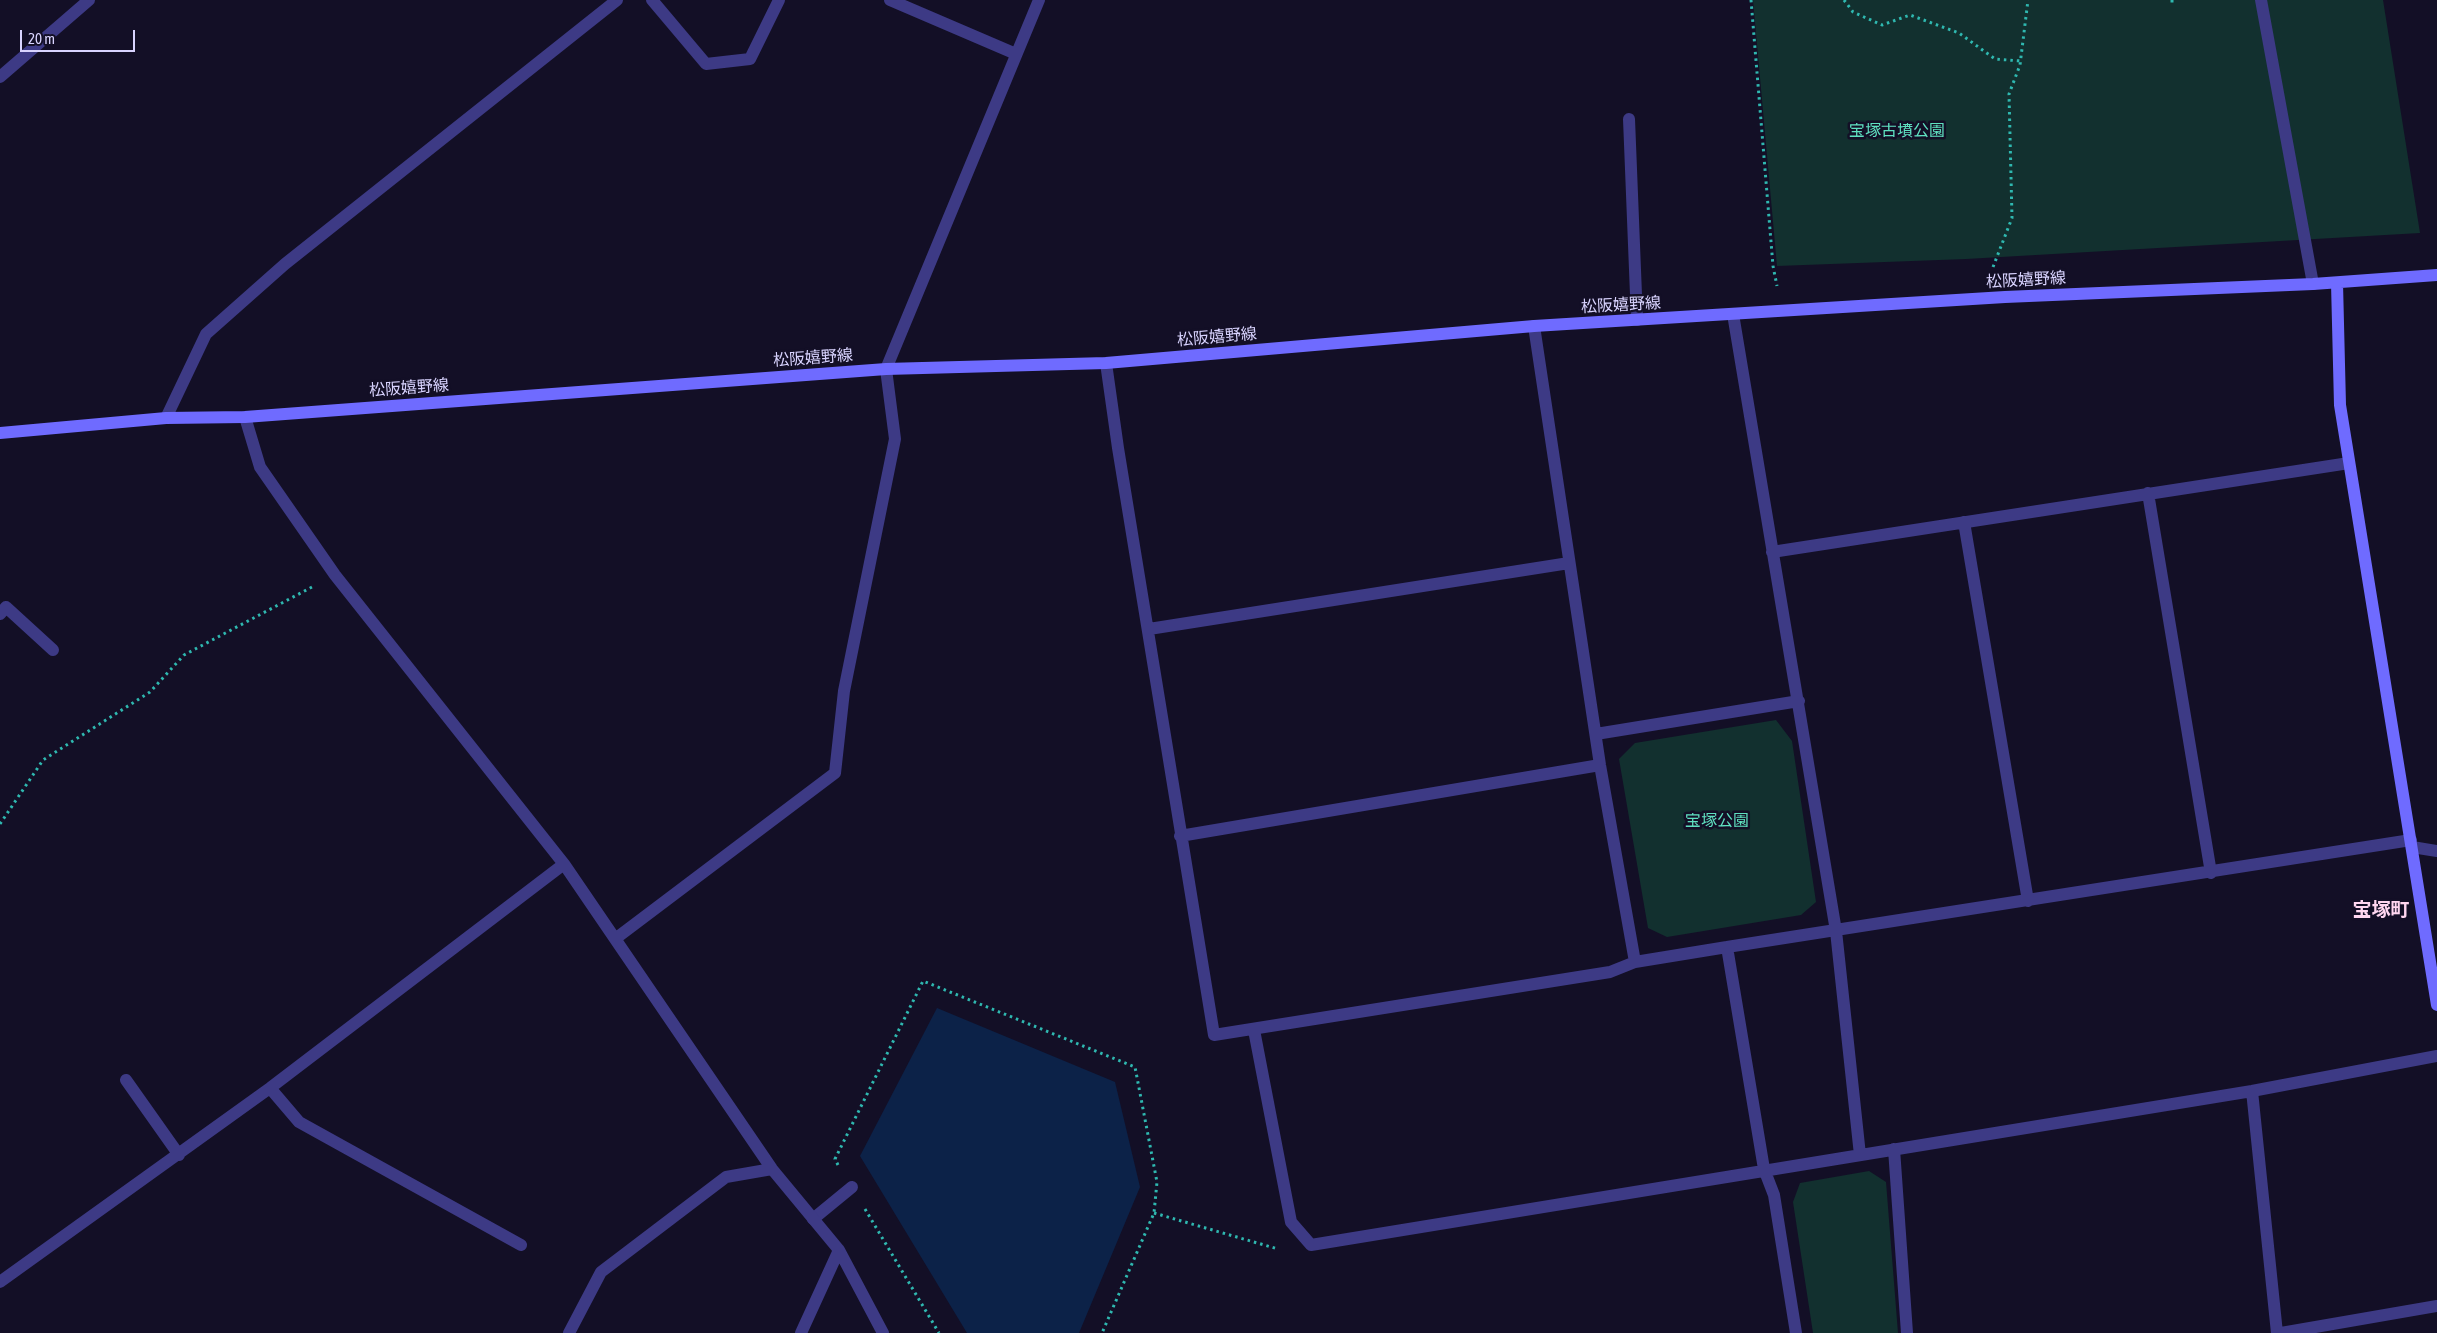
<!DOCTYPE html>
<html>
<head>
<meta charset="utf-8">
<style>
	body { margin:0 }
	#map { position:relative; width:2437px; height:1333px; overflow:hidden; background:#130f26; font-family:"Asap Condensed",sans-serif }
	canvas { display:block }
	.scale { position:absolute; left:20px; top:30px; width:115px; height:22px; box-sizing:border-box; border:2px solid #d9d4ff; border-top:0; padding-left:6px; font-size:15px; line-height:18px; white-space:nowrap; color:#d9d4ff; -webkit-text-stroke:4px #130f26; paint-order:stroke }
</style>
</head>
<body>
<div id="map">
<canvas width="2437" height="1333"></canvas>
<div class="scale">20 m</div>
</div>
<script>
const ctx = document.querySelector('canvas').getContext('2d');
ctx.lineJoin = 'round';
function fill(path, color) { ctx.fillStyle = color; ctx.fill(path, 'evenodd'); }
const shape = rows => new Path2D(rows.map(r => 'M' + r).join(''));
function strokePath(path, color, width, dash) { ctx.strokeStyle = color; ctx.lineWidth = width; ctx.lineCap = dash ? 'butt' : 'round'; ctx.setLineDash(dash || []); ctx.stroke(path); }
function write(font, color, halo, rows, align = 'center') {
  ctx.font = font + ' "Asap Condensed","Noto Sans JP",sans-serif'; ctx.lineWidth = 5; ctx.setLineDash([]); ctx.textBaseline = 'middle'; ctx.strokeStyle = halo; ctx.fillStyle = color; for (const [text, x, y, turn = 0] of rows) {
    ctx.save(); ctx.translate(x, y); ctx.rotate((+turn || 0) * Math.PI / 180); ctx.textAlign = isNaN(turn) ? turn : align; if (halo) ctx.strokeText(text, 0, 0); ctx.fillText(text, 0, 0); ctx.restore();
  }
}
fill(shape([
	[1753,0,2383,0,2420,233,1966,259,1777,266],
	[1776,720,1792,741,1816,902,1801,915,1667,937,1648,928,1619,759,1635,743],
	[1869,1171,1886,1182,1898,1333,1813,1333,1793,1202,1800,1183]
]), '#12302f');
fill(shape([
	[937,1008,1115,1082,1140,1187,1079,1333,967,1333,860,1156]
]), '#0c2248');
strokePath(shape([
	[1751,0,1773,266,1777,286],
	[1844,0,1853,12,1882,25,1910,15,1959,33,1995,59,2021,61],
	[2172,0,2172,6],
	[1993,267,2012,218,2009,94,2020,65,2028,0],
	[0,824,43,760,150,692,184,655,312,587],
	[838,1165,835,1159,923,981,1135,1067,1157,1182,1154,1213,1102,1333],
	[865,1209,939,1333],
	[1154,1213,1278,1249]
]), '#2fb8b0', 3, [2.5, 4]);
strokePath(shape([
	[1629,119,1637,320],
	[813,1219,852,1187]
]), '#3d3a85', 12);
strokePath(shape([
	[652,0,706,64,750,59,779,0],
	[890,0,1016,54],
	[2261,0,2313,284],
	[0,77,89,0],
	[1733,314,1836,931,1860,1155],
	[1534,326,1600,765,1635,962],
	[1106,363,1118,448,1214,1035,1610,972,1635,962,1727,947,2411,840],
	[245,417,260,467,335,575,564,864,772,1169,839,1250,883,1333],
	[166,418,206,334,285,264,617,0],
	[2148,493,2211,873],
	[1964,522,2028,901],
	[1772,552,2349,463],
	[0,614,6,607,53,650],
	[1149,629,1569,563],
	[1596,734,1799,701],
	[1180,836,1600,765],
	[2412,847,2437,851],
	[615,939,835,773,844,691,895,439,886,369,1039,0],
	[1727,947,1764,1169,1774,1195,1796,1333],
	[1254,1030,1291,1222,1311,1245,2252,1091,2437,1056],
	[126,1080,179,1155],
	[270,1088,299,1122,521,1245],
	[2252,1091,2277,1333],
	[1894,1149,1907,1333],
	[0,1282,270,1088,564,864],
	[569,1333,601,1272,726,1177,772,1169],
	[801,1333,839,1250],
	[2281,1333,2437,1306]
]), '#3d3a85', 12);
strokePath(shape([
	[2337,283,2340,405,2437,1005],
	[0,433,166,418,245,417,886,369,1106,363,1534,326,2005,297,2313,284,2437,275]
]), '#6f6bff', 12);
write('16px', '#5fe0c0', '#130f26', [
	["宝塚古墳公園",1897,131],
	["宝塚公園",1717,821]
]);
write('16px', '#d9d4ff', '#130f26', [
	["松阪嬉野線",2026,280,-3],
	["松阪嬉野線",1621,305,-3],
	["松阪嬉野線",1217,337,-5],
	["松阪嬉野線",813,358,-4],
	["松阪嬉野線",409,388,-4]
]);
write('bold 19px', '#ffd6f0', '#130f26', [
	["宝塚町",2381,910]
]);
</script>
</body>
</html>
